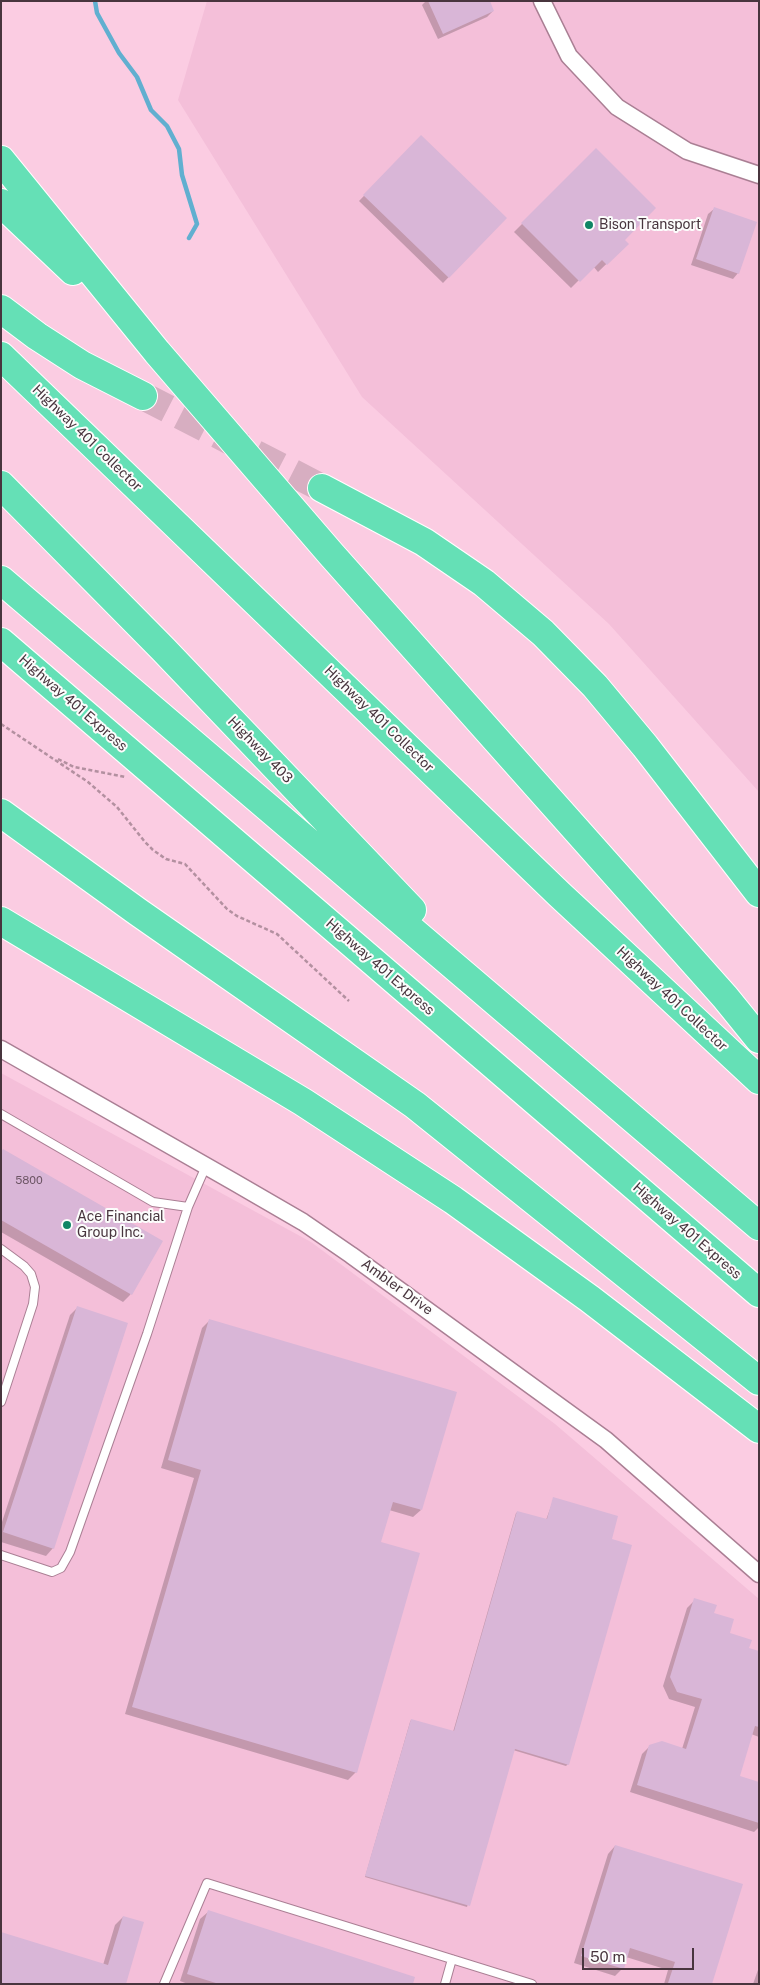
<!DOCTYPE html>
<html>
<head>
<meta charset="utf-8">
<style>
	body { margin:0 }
	#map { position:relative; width:760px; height:1985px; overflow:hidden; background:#fbcce2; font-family:"Public Sans",sans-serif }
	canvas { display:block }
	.frame { position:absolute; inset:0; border:2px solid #48353e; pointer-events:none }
	.scale { position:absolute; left:582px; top:1948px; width:112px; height:22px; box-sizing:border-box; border:2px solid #48353e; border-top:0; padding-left:6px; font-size:15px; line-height:18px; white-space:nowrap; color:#48353e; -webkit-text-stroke:4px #fcfdfc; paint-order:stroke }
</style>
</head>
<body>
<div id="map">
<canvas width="760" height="1985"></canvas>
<div class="frame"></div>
<div class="scale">50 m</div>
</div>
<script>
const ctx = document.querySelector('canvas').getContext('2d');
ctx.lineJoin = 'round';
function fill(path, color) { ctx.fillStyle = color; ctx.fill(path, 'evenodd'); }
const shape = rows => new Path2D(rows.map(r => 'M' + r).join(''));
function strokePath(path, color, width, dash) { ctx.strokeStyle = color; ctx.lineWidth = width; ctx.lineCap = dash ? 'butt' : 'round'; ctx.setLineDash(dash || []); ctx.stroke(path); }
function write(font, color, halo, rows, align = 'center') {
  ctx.font = font + ' "Public Sans",sans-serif'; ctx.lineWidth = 4; ctx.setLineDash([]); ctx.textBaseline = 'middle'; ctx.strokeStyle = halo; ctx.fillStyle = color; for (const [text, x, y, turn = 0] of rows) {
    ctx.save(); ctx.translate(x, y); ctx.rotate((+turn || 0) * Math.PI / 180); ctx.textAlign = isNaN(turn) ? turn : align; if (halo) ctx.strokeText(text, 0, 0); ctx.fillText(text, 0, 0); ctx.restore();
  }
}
fill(shape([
	[207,1,759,1,759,792,609,624,362,397,178,100],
	[1,1073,311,1242,555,1424,759,1599,759,1984,1,1984]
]), '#f4bfd9');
fill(shape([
	[426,1,488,1,493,11,487,17,438,39,422,5],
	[421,137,505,218,443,283,359,201],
	[596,150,623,240,627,244,598,272,593,266,571,288,514,232],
	[714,209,738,273,733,279,691,265,708,214],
	[1,1152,161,1242,130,1295,123,1302,1,1232],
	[77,1308,53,1548,46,1556,1,1542,1,1525,70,1315],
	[210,1320,421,1510,413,1517,389,1510,380,1543,356,1772,348,1780,125,1714,194,1478,161,1468,202,1328],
	[554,1498,568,1764,566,1766,513,1750,467,1907,365,1877,410,1722,411,1720,453,1732,516,1513,518,1512,546,1520],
	[695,1600,713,1613,728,1634,748,1649,759,1653,759,1737,751,1734,738,1777,759,1783,759,1827,754,1832,630,1792,642,1754,650,1746,682,1749,695,1707,669,1699,663,1686,687,1608],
	[615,1846,711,1984,664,1984,668,1970,626,1957,623,1968,615,1976,574,1963,608,1854],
	[208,1912,412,1984,188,1984,180,1981,200,1919],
	[123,1917,125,1984,103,1965,115,1925],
	[759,1967,759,1984,753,1984]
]), '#0003');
strokePath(shape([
	[95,1,97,13,119,53,137,77,151,110,167,126,179,149,182,175,197,224,189,238]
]), '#61afd0', 4.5);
fill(shape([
	[428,1,490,1,494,11,443,34],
	[421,135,507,218,449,278,363,195],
	[596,148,656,208,625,240,629,244,607,265,602,260,580,282,521,223],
	[714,207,757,222,739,274,696,259],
	[3,1149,163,1241,132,1295,1,1220,1,1152],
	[77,1306,128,1323,54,1549,3,1532],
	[209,1319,457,1392,422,1510,393,1502,381,1542,420,1553,357,1773,132,1707,201,1470,168,1460],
	[553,1497,618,1516,612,1539,632,1545,569,1765,515,1749,470,1906,365,1876,411,1719,454,1731,517,1511,547,1519],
	[694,1598,717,1605,714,1613,734,1619,730,1633,752,1640,749,1648,759,1651,759,1727,755,1726,740,1776,759,1782,759,1823,637,1785,649,1745,662,1741,686,1749,702,1699,677,1692,670,1677],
	[615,1845,743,1884,712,1984,668,1983,675,1962,630,1948,624,1969,581,1956],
	[208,1910,415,1977,413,1984,219,1984,187,1974],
	[123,1916,144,1922,126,1984,1,1984,1,1932,108,1965]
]), '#d9b6d7');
strokePath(shape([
	[143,396,322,488]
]), '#d7aec1', 28, [28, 14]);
const lane = shape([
	[1,1114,153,1202,188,1207],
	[1,1249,24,1266,31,1274,35,1287,33,1304,1,1402],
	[1,1555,52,1572,61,1568,70,1552,147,1334,188,1207,206,1166],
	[164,1984,207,1883,532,1984],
	[445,1984,452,1959]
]);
const street = shape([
	[542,1,569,56,617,107,687,151,759,175],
	[1,1049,234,1182,303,1222,351,1255,606,1440,759,1574]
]);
const highway = shape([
	[1,160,157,352,331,554,725,997,759,1039],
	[1,203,73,271],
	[1,309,37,336,82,365,143,396],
	[1,356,559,894,759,1080],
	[1,485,163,649,412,910],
	[322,488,424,542,484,583,543,633,595,686,645,746,759,893],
	[1,580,759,1226],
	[1,642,759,1293],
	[1,813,138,912,415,1105,759,1381],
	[1,921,303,1102,453,1200,590,1299,759,1429]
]);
strokePath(lane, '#aa7f94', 10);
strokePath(street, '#aa7f94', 19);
strokePath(highway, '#fff', 30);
strokePath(shape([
	[1,724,88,782,117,807,145,842,153,850,166,859,185,864,227,909,237,916,277,934,349,1001],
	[58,759,74,767,125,777]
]), '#b390a0', 2.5, [4, 2.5]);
strokePath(lane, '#fff', 8);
strokePath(street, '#fff', 16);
strokePath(highway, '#65e0b6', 28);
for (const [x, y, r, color] of [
	[589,225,5,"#0f8565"],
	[67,1225,5,"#0f8565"]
]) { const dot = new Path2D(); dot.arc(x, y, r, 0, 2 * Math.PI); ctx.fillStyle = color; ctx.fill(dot); strokePath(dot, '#fcfdfc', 2); }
write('11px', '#6c5564', null, [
	["5800",29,1181]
]);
write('14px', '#48353e', '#fcfdfc', [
	["Bison Transport",599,225],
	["Ace Financial",77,1217],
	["Group Inc.",77,1233]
], 'left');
write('14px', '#48353e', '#fcfdfc', [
	["Highway 401 Collector",87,438,44],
	["Highway 401 Express",73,703,41],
	["Highway 401 Collector",379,719,44],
	["Highway 403",260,750,46],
	["Highway 401 Express",380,967,41],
	["Highway 401 Collector",672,999,43],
	["Highway 401 Express",687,1231,41],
	["Ambler Drive",397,1287,36]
]);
</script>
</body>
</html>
